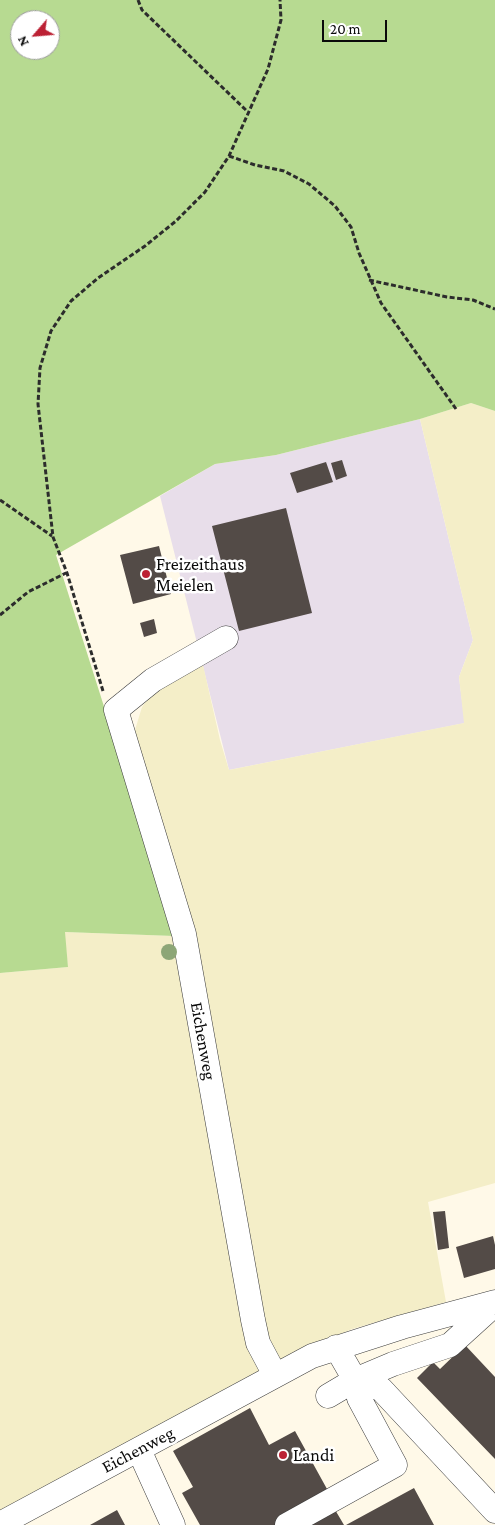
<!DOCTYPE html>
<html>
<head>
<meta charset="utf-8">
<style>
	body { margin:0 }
	#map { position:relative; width:495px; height:1525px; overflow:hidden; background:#fff9e8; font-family:"Crimson Pro",serif }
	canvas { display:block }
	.north { position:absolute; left:10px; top:10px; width:50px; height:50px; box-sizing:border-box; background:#fff; border:1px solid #9d9d9d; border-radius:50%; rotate:243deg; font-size:14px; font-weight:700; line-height:20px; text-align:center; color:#0a0a0a }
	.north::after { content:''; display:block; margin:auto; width:18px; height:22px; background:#bc2134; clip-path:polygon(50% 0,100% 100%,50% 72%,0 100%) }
	.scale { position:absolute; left:322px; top:20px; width:65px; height:22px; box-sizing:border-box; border:2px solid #0a0a0a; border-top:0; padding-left:6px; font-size:15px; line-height:18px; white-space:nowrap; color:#0a0a0a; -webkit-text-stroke:4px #fff; paint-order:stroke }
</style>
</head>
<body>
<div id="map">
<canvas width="495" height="1525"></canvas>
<div class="north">N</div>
<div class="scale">20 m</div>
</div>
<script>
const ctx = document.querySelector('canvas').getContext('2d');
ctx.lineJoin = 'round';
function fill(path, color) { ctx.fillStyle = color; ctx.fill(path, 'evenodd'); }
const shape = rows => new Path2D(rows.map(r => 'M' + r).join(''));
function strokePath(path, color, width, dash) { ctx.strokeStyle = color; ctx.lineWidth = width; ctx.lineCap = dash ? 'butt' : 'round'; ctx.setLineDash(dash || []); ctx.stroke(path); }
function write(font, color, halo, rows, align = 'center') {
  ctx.font = font + ' "Crimson Pro",serif'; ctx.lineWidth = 5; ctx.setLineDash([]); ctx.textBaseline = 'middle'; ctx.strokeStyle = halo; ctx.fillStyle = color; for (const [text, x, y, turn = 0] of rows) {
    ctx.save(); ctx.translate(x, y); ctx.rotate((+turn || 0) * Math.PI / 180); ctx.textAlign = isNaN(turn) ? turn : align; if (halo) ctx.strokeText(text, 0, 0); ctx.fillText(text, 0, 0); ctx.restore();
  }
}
fill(shape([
	[420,419,473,640,459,677,465,723,229,770,160,496,215,464,276,455]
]), '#e8deea');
fill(shape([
	[471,403,495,411,495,1183,428,1202,446,1302,352,1329,293,1355,245,1378,0,1511,0,973,68,967,64,932,174,936,135,742,135,730,142,707,149,697,171,681,203,665,220,740,229,770,464,723,459,677,473,640,420,419]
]), '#f4eec8');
fill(shape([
	[0,0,495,0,495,411,471,403,420,419,276,455,215,464,56,555,107,716,174,936,65,932,68,967,0,973],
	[20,20,50,20,50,50,20,50]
]), '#b7da91');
fill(shape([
	[342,460,347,476,336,480,331,463],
	[326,462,333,482,297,493,290,473],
	[286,508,312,613,239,631,212,526],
	[159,546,171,594,133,604,120,555],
	[154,619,157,633,144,637,140,623],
	[445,1211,449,1248,438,1250,433,1212],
	[493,1236,495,1245,495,1269,464,1278,456,1247],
	[465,1345,495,1377,495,1459,417,1378,433,1362,440,1369],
	[250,1408,269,1445,295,1431,327,1489,324,1491,344,1525,200,1525,182,1493,193,1487,173,1451],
	[414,1488,434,1525,346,1525],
	[117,1510,125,1525,90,1525]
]), '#534b47');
const minor = shape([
	[226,638,153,680,116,710,184,934,253,1320,258,1343,275,1375],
	[336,1347,355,1380,381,1389,495,1511],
	[328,1396,355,1380,393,1364,450,1345,495,1304],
	[139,1450,173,1525],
	[0,1524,312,1356,402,1327,495,1302],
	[287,1525,395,1465,359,1398,355,1380]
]);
strokePath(minor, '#3d3d3d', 25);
strokePath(shape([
	[138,0,142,10,249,113],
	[229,156,255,165,284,171,309,184,335,206,351,227,359,253,381,303,456,409],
	[369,280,447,297,473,300,495,309],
	[0,500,52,536],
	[0,615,28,592,66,573],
	[103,691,67,573,53,537,38,404,40,368,51,331,71,301,98,278,145,246,176,221,205,192,229,156,268,69,281,20,280,0]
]), '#2c2c2c', 3, [5, 2.5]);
strokePath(minor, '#fff', 24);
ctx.fillStyle = '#8da677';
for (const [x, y] of [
	[169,952]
]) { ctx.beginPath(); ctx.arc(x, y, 8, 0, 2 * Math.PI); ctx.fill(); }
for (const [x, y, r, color] of [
	[146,574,5,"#bc2134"],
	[283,1455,5,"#bc2134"]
]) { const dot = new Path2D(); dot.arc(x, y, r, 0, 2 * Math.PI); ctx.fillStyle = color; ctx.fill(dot); strokePath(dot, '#fff', 2); }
write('18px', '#0a0a0a', '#fff', [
	["Freizeithaus",156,564],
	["Meielen",156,585],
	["Landi",293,1455]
], 'left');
write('18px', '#0a0a0a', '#fff', [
	["Eichenweg",203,1041,80],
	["Eichenweg",138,1450,-28]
]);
</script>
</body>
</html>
